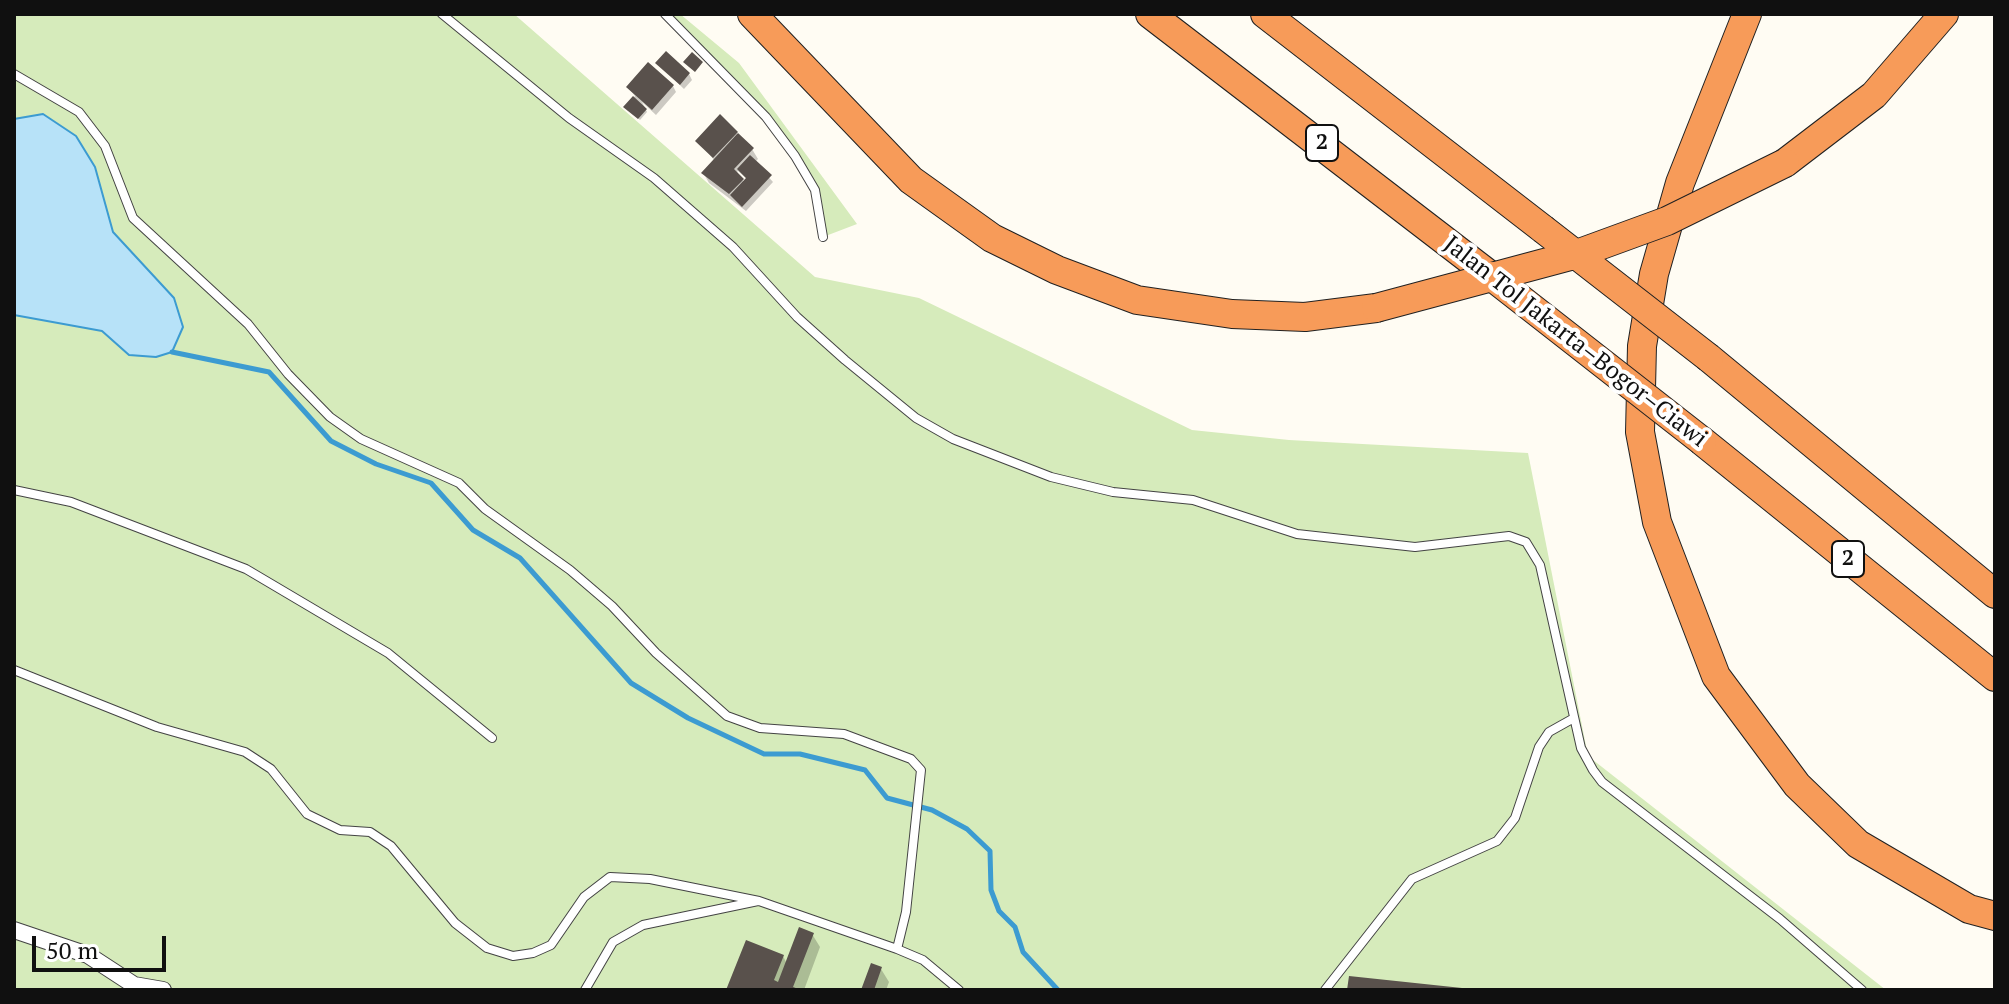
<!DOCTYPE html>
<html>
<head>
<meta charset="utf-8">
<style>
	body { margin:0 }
	#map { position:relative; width:2009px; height:1004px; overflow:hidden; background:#fffcf3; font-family:"PT Serif",serif }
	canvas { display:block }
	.frame { position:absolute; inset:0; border:16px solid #101010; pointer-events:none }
	.scale { position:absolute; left:32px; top:936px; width:134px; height:36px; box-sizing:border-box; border:4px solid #101010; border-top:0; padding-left:10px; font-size:24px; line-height:28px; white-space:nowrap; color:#101010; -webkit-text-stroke:6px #fff; paint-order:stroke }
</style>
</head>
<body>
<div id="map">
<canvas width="2009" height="1004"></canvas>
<div class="frame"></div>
<div class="scale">50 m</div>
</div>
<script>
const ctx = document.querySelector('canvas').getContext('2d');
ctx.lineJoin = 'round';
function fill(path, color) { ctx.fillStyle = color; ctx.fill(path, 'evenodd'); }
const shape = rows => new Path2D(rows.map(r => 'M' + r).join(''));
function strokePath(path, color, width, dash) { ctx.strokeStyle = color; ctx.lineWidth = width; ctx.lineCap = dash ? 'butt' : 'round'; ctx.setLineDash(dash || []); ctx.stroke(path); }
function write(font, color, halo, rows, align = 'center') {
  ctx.font = font + ' "PT Serif",serif'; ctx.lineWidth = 8; ctx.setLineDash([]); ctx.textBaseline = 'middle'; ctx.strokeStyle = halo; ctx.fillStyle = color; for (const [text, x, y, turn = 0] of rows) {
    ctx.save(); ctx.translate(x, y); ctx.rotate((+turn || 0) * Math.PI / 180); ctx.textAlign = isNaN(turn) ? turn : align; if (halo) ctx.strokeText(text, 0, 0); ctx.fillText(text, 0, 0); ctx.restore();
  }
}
fill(shape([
	[14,14,514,14,815,277,919,298,1192,430,1289,440,1528,453,1588,756,1886,990,14,990],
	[665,14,680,14,739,63,857,224,823,237,815,190,766,117]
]), '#d6ebbb');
const water = shape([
	[43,114,76,136,95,167,113,232,174,298,183,327,172,352,156,357,129,355,102,331,14,315,14,119,43,114]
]);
fill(water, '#b7e2f8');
strokePath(water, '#3c9bd1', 2);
fill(shape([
	[658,64,689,74,692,80,684,89],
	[673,86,676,92,656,115,642,102,647,112,640,120,626,107,635,96,628,87],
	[736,133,752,149,758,159,755,162,773,182,746,211,709,183,704,174,715,161,698,141],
	[738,171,747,179,744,183,737,172],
	[812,934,820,947,804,990,728,990,783,956,787,964],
	[881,969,889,982,886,990,863,990]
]), '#0003');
strokePath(shape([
	[172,352,269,372,331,441,376,464,431,483,473,530,520,558,631,683,688,718,764,754,800,754,865,770,887,798,932,810,967,829,990,851,991,890,999,911,1015,927,1023,952,1058,990]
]), '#3c9bd1', 5);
fill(shape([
	[666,51,690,73,680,85,655,63],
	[692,52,703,62,695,72,683,62],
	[648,62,674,85,652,110,626,87],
	[633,96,647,109,638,119,623,107],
	[720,114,738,132,713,158,695,141],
	[738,133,754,148,734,169,744,179,729,194,701,173],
	[750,155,772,175,742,207,730,195,746,178,737,169],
	[799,927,814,933,793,987,801,990,726,990,746,940,784,955,774,980,778,982],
	[871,963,882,967,874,990,861,990],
	[1349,976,1462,988,1462,990,1347,990]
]), '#59514c');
const service = shape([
	[442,14,569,118,654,178,733,247,797,317,845,360,916,418,953,439,1051,477,1113,492,1193,500,1297,534,1415,547,1509,536,1526,542,1540,565,1581,748,1593,770,1602,782,1780,919,1862,990],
	[665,14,766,117,795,156,815,190,823,237],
	[14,74,79,112,105,146,133,218,248,324,288,374,330,417,361,439,459,483,485,509,570,570,612,606,656,653,727,716,760,728,844,734,911,759,921,770,906,912,897,949],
	[14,490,71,502,246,569,388,653,492,738],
	[14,670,157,727,245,752,271,769,307,814,340,830,370,832,391,846,455,923,487,948,513,956,533,953,551,945,584,897,610,877,650,879,759,901,897,949,923,960,959,990],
	[585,990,613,942,643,925,758,901],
	[1325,990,1412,879,1497,841,1515,818,1539,747,1549,732,1574,718]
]);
const minor = shape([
	[14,930,88,955,134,985,163,990]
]);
const motorway = shape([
	[752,14,911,180,992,238,1057,270,1137,300,1232,314,1305,317,1376,308],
	[1150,14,1491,276],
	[1265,14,1543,229],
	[1747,14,1680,183,1654,274,1642,346,1640,432,1657,522,1716,676,1797,785,1858,844,1969,909,1995,916],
	[1785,163,1874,95,1944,14],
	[1709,358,1995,594],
	[1702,441,1995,677]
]);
strokePath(service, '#434343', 10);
strokePath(minor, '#434343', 18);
strokePath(motorway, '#212121', 30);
strokePath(service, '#fff', 8);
strokePath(minor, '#fff', 16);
strokePath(motorway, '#f79b59', 28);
const motorwayBridge = shape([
	[1543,229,1709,358],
	[1491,276,1702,441],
	[1376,308,1574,255,1667,221,1785,163]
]);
strokePath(motorwayBridge, '#212121', 30, []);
strokePath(motorwayBridge, '#f79b59', 28);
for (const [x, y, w] of [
	[1322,143,32],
	[1848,559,32]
]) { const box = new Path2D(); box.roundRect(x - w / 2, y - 18, w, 36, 6); ctx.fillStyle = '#fff'; ctx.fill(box); strokePath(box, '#101010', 2); }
write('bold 22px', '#101010', null, [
	["2",1322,143],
	["2",1848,559]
]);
write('24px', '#101010', '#fff', [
	["Jalan Tol Jakarta–Bogor–Ciawi",1575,342,38]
]);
</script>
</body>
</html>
